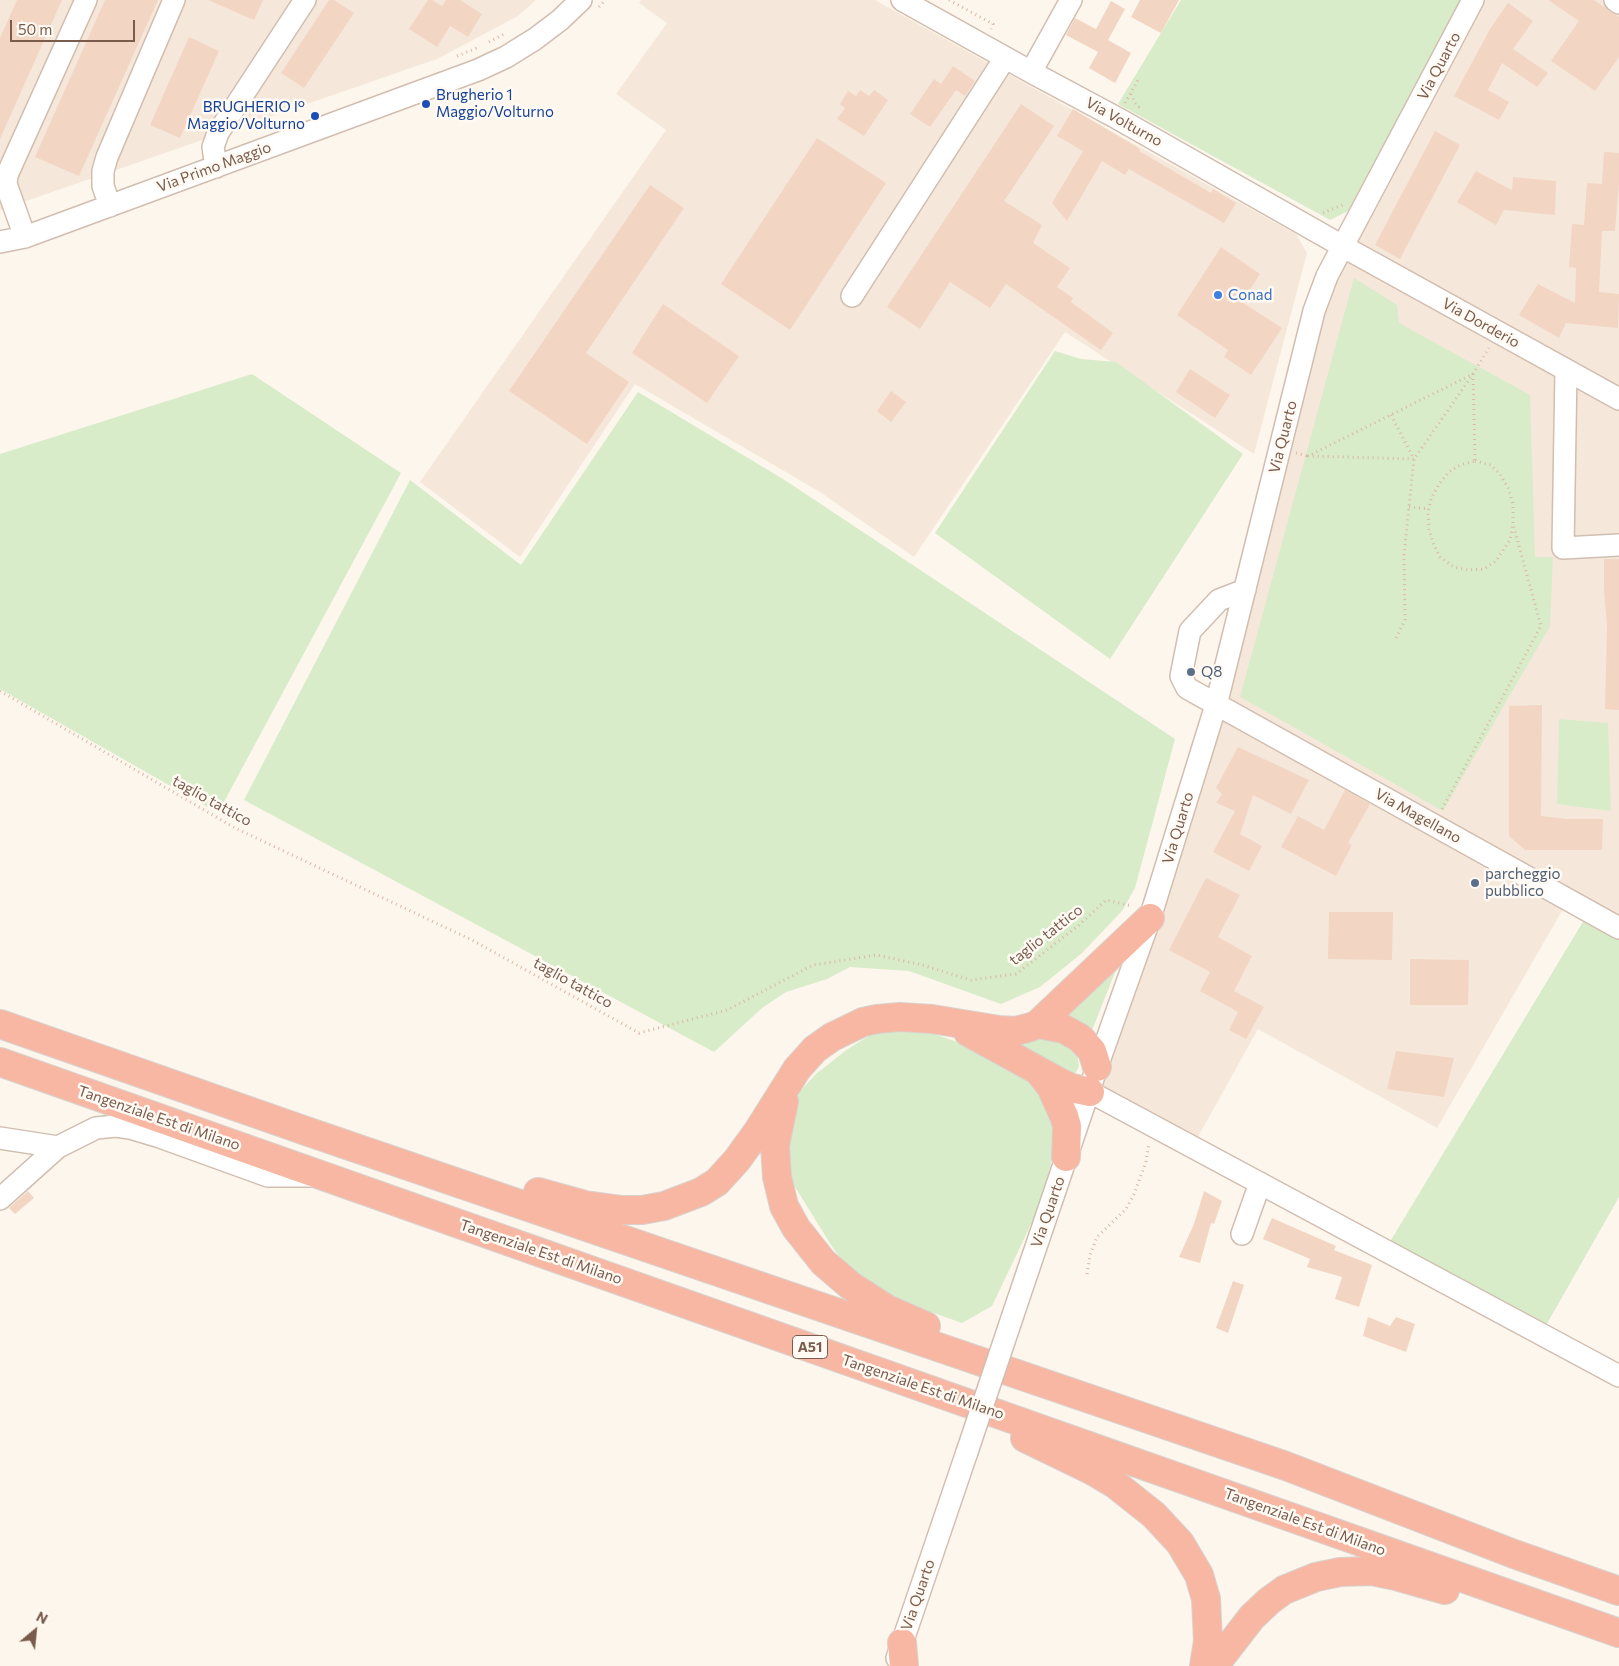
<!DOCTYPE html>
<html>
<head>
<meta charset="utf-8">
<style>
	body { margin:0 }
	#map { position:relative; width:1619px; height:1666px; overflow:hidden; background:#fdf6ec; font-family:Commissioner,sans-serif }
	canvas { display:block }
	.north { position:absolute; left:10px; top:1606px; width:50px; height:50px; -webkit-text-stroke:4px #fffaf3; paint-order:stroke; rotate:28deg; font-size:14px; font-weight:700; line-height:20px; text-align:center; color:#7a5c4d }
	.north::after { content:''; display:block; margin:auto; width:18px; height:22px; background:#7a5c4d; clip-path:polygon(50% 0,100% 100%,50% 72%,0 100%) }
	.scale { position:absolute; left:10px; top:20px; width:125px; height:22px; box-sizing:border-box; border:2px solid #7a5c4d; border-top:0; padding-left:6px; font-size:15px; line-height:18px; white-space:nowrap; color:#7a5c4d; -webkit-text-stroke:4px #fffaf3; paint-order:stroke }
</style>
</head>
<body>
<div id="map">
<canvas width="1619" height="1666"></canvas>
<div class="north">N</div>
<div class="scale">50 m</div>
</div>
<script>
const ctx = document.querySelector('canvas').getContext('2d');
ctx.lineJoin = 'round';
function fill(path, color) { ctx.fillStyle = color; ctx.fill(path, 'evenodd'); }
const shape = rows => new Path2D(rows.map(r => 'M' + r).join(''));
function strokePath(path, color, width, dash) { ctx.strokeStyle = color; ctx.lineWidth = width; ctx.lineCap = dash ? 'butt' : 'round'; ctx.setLineDash(dash || []); ctx.stroke(path); }
function write(font, color, halo, rows, align = 'center') {
  ctx.font = font + ' Commissioner,sans-serif'; ctx.lineWidth = 5; ctx.setLineDash([]); ctx.textBaseline = 'middle'; ctx.strokeStyle = halo; ctx.fillStyle = color; for (const [text, x, y, turn = 0] of rows) {
    ctx.save(); ctx.translate(x, y); ctx.rotate((+turn || 0) * Math.PI / 180); ctx.textAlign = isNaN(turn) ? turn : align; if (halo) ctx.strokeText(text, 0, 0); ctx.fillText(text, 0, 0); ctx.restore();
  }
}
fill(shape([
	[0,0,536,0,518,16,437,59,0,210],
	[641,0,875,0,1296,234,1307,253,1254,454,1065,332,914,557,820,492,635,384,520,557,420,482,666,130,616,94,667,23,639,3],
	[1479,0,1619,0,1619,394,1351,245],
	[1346,257,1619,407,1619,939,1563,909,1437,1128,1258,1029,1194,1144,1095,1091,1318,323]
]), '#f5e8da');
fill(shape([
	[1181,0,1462,0,1348,211,1330,220,1118,104],
	[1354,278,1397,305,1399,323,1530,395,1535,557,1553,557,1550,626,1443,811,1240,697],
	[1055,351,1081,359,1116,362,1243,454,1110,659,935,533],
	[252,374,401,473,218,813,0,689,0,454],
	[638,392,783,479,1175,739,1135,888,1122,911,1082,953,1040,987,1001,1004,909,971,850,967,827,979,786,992,762,1008,714,1052,244,800,410,480,521,565],
	[1559,719,1608,723,1611,811,1557,804],
	[1584,920,1619,939,1619,1197,1544,1329,1388,1245],
	[1119,962,1091,1033,1062,1015],
	[896,1030,934,1034,972,1047,1023,1075,1050,1104,1055,1145,1043,1199,992,1306,962,1323,911,1305,855,1277,833,1248,787,1174,787,1127,800,1091,816,1074,845,1051,870,1035],
	[1052,1033,1075,1052,1078,1059,1079,1066,1075,1074,1068,1077,1011,1042]
]), '#d8ecc9');
fill(shape([
	[17,0,62,0,0,139,0,38],
	[105,0,158,0,79,176,35,157],
	[208,0,263,0,254,20],
	[329,0,334,0,354,13,304,88,281,73],
	[428,0,432,0,442,6,446,0,460,0,482,14,468,37,450,26,437,47,409,29],
	[1140,0,1179,0,1161,33,1131,17],
	[1548,0,1594,0,1619,17,1619,57,1595,91,1551,61,1579,21],
	[1111,1,1125,9,1108,40,1131,53,1115,83,1089,68,1098,52,1066,35,1075,18,1096,29],
	[1508,3,1533,21,1513,49,1548,73,1537,87,1502,63,1488,90,1509,102,1499,120,1454,96,1490,29],
	[189,37,219,51,180,138,150,125],
	[953,66,975,81,965,96,956,90,930,127,910,114,934,79,941,84],
	[860,90,869,96,874,90,888,100,864,136,837,119,845,108,840,104,848,91,856,96],
	[1021,104,1054,126,1004,201,1042,225,1033,243,1070,268,1057,287,1073,298,1071,302,1113,333,1101,350,1006,284,990,308,950,282,920,329,887,307],
	[1073,109,1140,149,1139,151,1211,193,1213,189,1236,203,1224,223,1129,169,1125,175,1102,161,1067,221,1052,203,1083,151,1057,136],
	[1435,131,1460,145,1400,259,1375,245],
	[817,138,886,183,790,330,721,284],
	[1604,152,1619,153,1619,184,1615,231,1602,231,1599,292,1619,294,1618,328,1566,323,1559,338,1519,315,1538,284,1575,303,1576,268,1569,267,1572,224,1584,225,1587,183,1602,184],
	[1476,171,1512,190,1513,177,1556,181,1555,215,1504,210,1496,225,1457,202],
	[650,185,684,208,586,353,629,382,587,444,509,391],
	[1221,247,1260,274,1242,302,1282,328,1251,375,1224,357,1228,350,1177,315],
	[663,304,739,356,707,403,632,353],
	[1190,369,1230,395,1215,418,1176,392],
	[891,391,906,402,891,422,877,411],
	[1604,559,1619,559,1619,710,1605,709,1607,627,1604,589],
	[1542,705,1541,816,1567,819,1603,819,1602,850,1525,850,1509,836,1509,706],
	[1238,747,1309,780,1291,814,1253,795,1240,834,1262,846,1249,871,1213,852,1235,811,1216,803,1222,794,1216,788],
	[1345,790,1370,804,1348,843,1352,845,1336,876,1281,847,1298,816,1324,830],
	[1206,878,1240,895,1218,937,1252,956,1234,991,1264,1007,1246,1039,1229,1030,1238,1012,1200,991,1210,972,1169,950],
	[1329,912,1393,912,1392,960,1328,959],
	[1410,959,1469,960,1468,1005,1410,1005],
	[1396,1051,1454,1058,1444,1097,1387,1089],
	[28,1191,34,1198,15,1214,9,1208],
	[1204,1191,1222,1201,1214,1224,1211,1223,1200,1263,1179,1257,1194,1224],
	[1272,1218,1336,1246,1334,1250,1372,1265,1359,1307,1335,1299,1342,1277,1307,1267,1310,1259,1263,1239],
	[1233,1281,1244,1285,1228,1333,1216,1328],
	[1368,1317,1390,1326,1396,1317,1415,1324,1406,1352,1363,1336]
]), '#f3d5c3');
const minor = shape([
	[902,0,1031,72,1117,118,1344,247,1619,399],
	[1615,0,1619,3],
	[1031,72,1071,0],
	[216,167,213,147,218,133,305,0],
	[110,206,103,186,103,171,107,157,174,0],
	[25,237,6,184,7,175,86,0],
	[0,242,25,237,478,70,506,57,535,39,560,20,581,0],
	[852,296,1005,58],
	[1566,370,1563,548,1619,545],
	[1245,590,1219,600,1190,631,1181,676,1187,688,1619,928],
	[1090,1092,1619,1376],
	[0,1138,58,1147,96,1128,116,1126,130,1128,160,1137,268,1176,311,1176],
	[0,1199,58,1147],
	[1242,1234,1260,1183],
	[1018,1300,1097,1067,1150,918,1216,705,1314,311,1327,276,1473,0],
	[897,1658,967,1452]
]);
const highway = shape([
	[0,1024,306,1131,1286,1466,1514,1554,1619,1591],
	[1038,1024,1064,1029,1080,1038,1092,1051,1097,1067],
	[968,1032,1059,1082,1072,1088,1090,1092],
	[0,1062,1619,1633],
	[1040,1073,1051,1087,1064,1116,1067,1126,1066,1157],
	[784,1102,775,1145,777,1177,784,1206,796,1228,823,1262,851,1286,887,1309,926,1326],
	[538,1192,585,1205,622,1210,642,1210,664,1206,701,1192,717,1182,737,1160,758,1131,797,1069,815,1049,832,1037,863,1022,877,1019,900,1017,932,1019,999,1030,1016,1031,1031,1027,1038,1024,1150,918],
	[1025,1438,1093,1471,1115,1484,1154,1515,1180,1543,1199,1575,1206,1599,1208,1641,1204,1666],
	[902,1643,904,1666],
	[1214,1666,1252,1617,1269,1601,1284,1590,1316,1577,1340,1572,1372,1571,1396,1576,1445,1590]
]);
strokePath(minor, '#d1beb0', 24);
strokePath(highway, '#dad1cd', 30);
strokePath(shape([
	[949,0,993,24,991,29],
	[599,7,605,0],
	[489,42,506,33],
	[457,56,477,48],
	[1131,94,1135,103,1140,108],
	[1125,103,1138,80],
	[1323,213,1345,204],
	[1391,415,1414,459,1308,456,1473,374,1475,461],
	[1296,453,1308,456],
	[1475,461,1491,465,1500,474,1508,488,1513,504,1513,524,1510,540,1496,561,1484,569,1468,570,1454,567,1440,557,1433,543,1429,529,1428,513,1431,499,1439,484,1449,472,1460,465,1475,461],
	[1409,507,1429,509],
	[1396,638,1405,620,1404,555,1414,459,1473,374,1489,348],
	[0,691,235,828,472,940,639,1033,727,1010,813,965,877,955,922,965,971,980,1016,974,1078,926,1106,900,1132,906],
	[1442,809,1541,626,1513,524],
	[1087,1274,1090,1255,1097,1237,1126,1209,1134,1194,1146,1162,1149,1143]
]), '#d9b8a5', 3, [1, 4]);
strokePath(minor, '#fff', 21);
strokePath(highway, '#f7b7a3', 28);
const minorBridge = shape([
	[967,1452,1018,1300]
]);
strokePath(minorBridge, '#d1beb0', 24, []);
strokePath(minorBridge, '#fff', 21);
for (const [x, y, r, color] of [
	[426,104,5,"#1a4fb4"],
	[315,116,5,"#1a4fb4"],
	[1218,295,5,"#3f7fe0"],
	[1191,672,5,"#5c6f8a"],
	[1475,883,5,"#5c6f8a"]
]) { const dot = new Path2D(); dot.arc(x, y, r, 0, 2 * Math.PI); ctx.fillStyle = color; ctx.fill(dot); strokePath(dot, '#fffaf3', 2); }
for (const [x, y, w] of [
	[810,1347,35]
]) { const box = new Path2D(); box.roundRect(x - w / 2, y - 11.5, w, 23, 4); ctx.fillStyle = '#fffaf3'; ctx.fill(box); strokePath(box, '#7a5c4d', 1); }
write('bold 14px', '#7a5c4d', null, [
	["A51",810,1347]
]);
write('15px', '#7a5c4d', '#fffaf3', [
	["Via Quarto",1439,66,-62],
	["Via Volturno",1124,122,29],
	["Via Primo Maggio",214,167,-20],
	["Via Dorderio",1481,323,29],
	["Via Quarto",1283,437,-76],
	["taglio tattico",212,801,29],
	["Via Magellano",1418,816,29],
	["Via Quarto",1178,828,-73],
	["taglio tattico",1046,935,-38],
	["taglio tattico",573,983,29],
	["Tangenziale Est di Milano",159,1118,19],
	["Via Quarto",1048,1212,-71],
	["Tangenziale Est di Milano",541,1252,19],
	["Tangenziale Est di Milano",923,1387,19],
	["Tangenziale Est di Milano",1305,1522,20],
	["Via Quarto",918,1595,-71]
]);
write('15px', '#164399', '#fffaf3', [
	["Brugherio 1",436,95],
	["Maggio/Volturno",436,112],
	["BRUGHERIO I°",305,107,"right"],
	["Maggio/Volturno",305,124,"right"]
], 'left');
write('15px', '#366cbe', '#fffaf3', [
	["Conad",1228,295]
], 'left');
write('15px', '#4e5e75', '#fffaf3', [
	["Q8",1201,672],
	["parcheggio",1485,874],
	["pubblico",1485,891]
], 'left');
</script>
</body>
</html>
